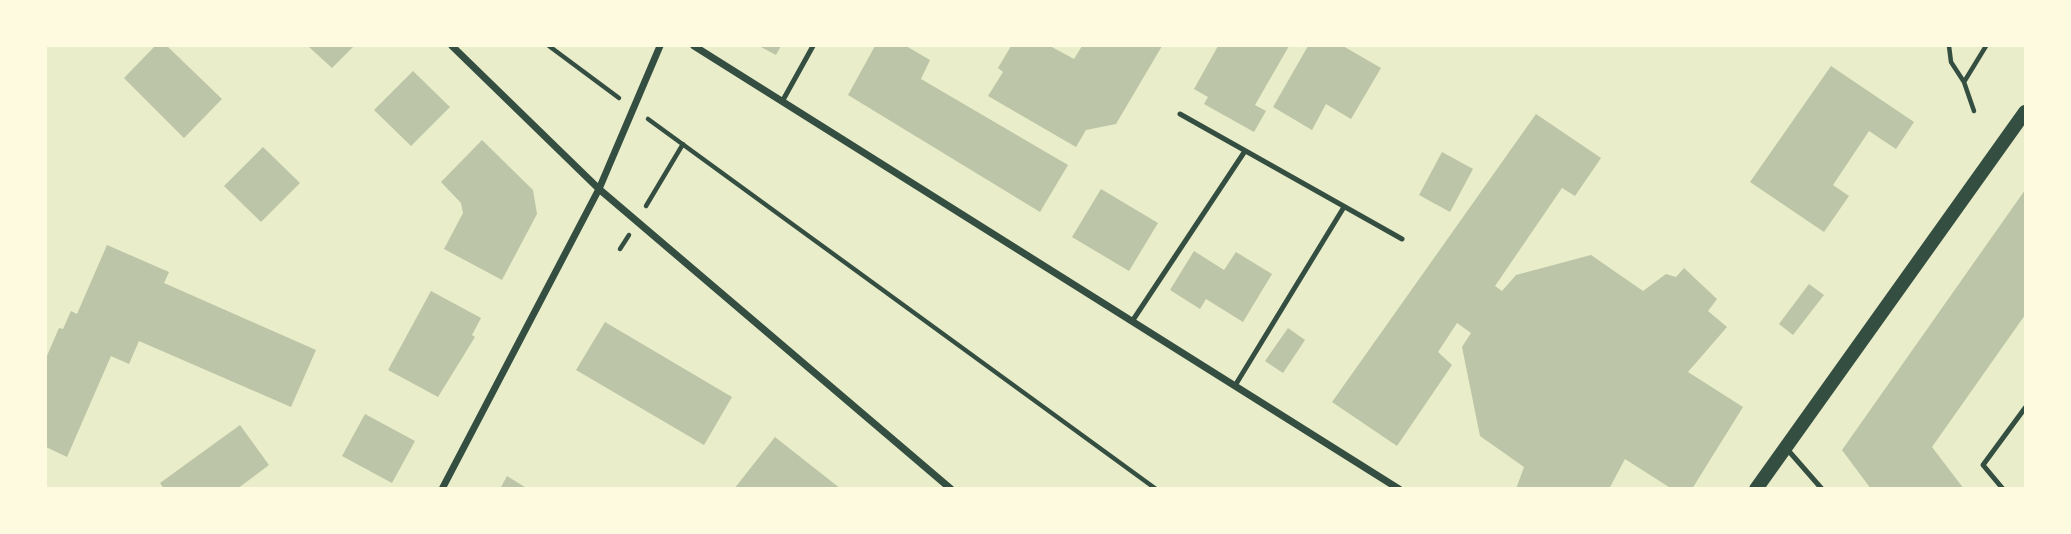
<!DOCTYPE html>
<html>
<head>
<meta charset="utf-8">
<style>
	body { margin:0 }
	#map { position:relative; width:2071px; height:534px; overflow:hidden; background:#e9edc9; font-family:Barlow,sans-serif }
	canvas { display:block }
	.frame { position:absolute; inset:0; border:47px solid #fefae0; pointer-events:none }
</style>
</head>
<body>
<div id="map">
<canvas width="2071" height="534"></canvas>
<div class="frame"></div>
</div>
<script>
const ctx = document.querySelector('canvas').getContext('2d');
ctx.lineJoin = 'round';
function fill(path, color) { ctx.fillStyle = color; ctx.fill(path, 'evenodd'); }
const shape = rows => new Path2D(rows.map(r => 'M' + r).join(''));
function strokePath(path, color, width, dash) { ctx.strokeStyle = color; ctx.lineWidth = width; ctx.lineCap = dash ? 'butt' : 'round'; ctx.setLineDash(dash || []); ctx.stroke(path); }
fill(shape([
	[155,46,167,46,222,99,184,138,124,78],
	[308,46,354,46,332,68],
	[759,46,781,46,776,55],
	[875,46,906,46,930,60,921,79,1068,165,1040,212,848,95],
	[1011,46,1050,46,1074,59,1082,46,1162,46,1116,124,1086,130,1076,147,988,96,1003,72,998,68],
	[1218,46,1289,46,1255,105,1266,111,1254,132,1204,104,1208,97,1194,89],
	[1308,46,1343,46,1381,68,1351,119,1326,104,1312,130,1273,107],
	[1831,66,1914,122,1896,149,1869,131,1833,185,1849,196,1824,232,1750,182],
	[413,71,450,107,411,146,374,110],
	[1536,114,1601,158,1575,196,1562,188,1495,286,1502,291,1516,275,1591,255,1643,291,1666,274,1676,277,1684,268,1717,299,1708,311,1727,327,1688,372,1743,407,1692,489,1672,489,1625,459,1609,489,1516,489,1524,467,1480,436,1462,347,1471,333,1457,323,1438,352,1452,365,1397,446,1332,402],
	[482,140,533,190,537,214,502,280,444,249,463,213,461,203,441,182],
	[263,147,300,183,261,222,224,186],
	[1442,152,1473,169,1450,212,1419,195],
	[1101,189,1158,223,1129,271,1072,237],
	[2025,190,2025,315,1932,447,1964,489,1871,489,1842,450],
	[107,245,169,272,164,283,316,350,291,407,139,341,129,364,111,356,67,457,46,447,46,358,59,328,63,329,71,311,77,314],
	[1194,251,1224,270,1236,252,1272,274,1243,322,1206,299,1200,309,1170,290],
	[1809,284,1824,295,1793,335,1779,324],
	[431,291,481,318,472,335,475,337,438,397,388,370],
	[605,322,732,397,704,445,576,370],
	[1288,328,1305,340,1283,373,1265,361],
	[365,414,415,441,392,483,342,456],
	[240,425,269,465,237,489,164,489,160,483],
	[775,437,841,489,734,489],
	[507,476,528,489,500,489]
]), '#bcc5a7');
strokePath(shape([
	[549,46,619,98],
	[1949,46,1951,62,1964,82,1974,111],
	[1964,82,1986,46],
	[648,119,1156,489],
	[646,206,683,144],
	[620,249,629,235]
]), '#344e41', 4.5);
strokePath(shape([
	[783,100,813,46],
	[1180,114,1402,239],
	[1133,320,1245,151],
	[1236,384,1344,207],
	[1787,449,1822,489],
	[2003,489,1983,465,2025,408]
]), '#344e41', 5);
strokePath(shape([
	[452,46,599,189,951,489],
	[694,46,1399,489],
	[442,489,599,189,660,46]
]), '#344e41', 7);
strokePath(shape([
	[1756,489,2025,112]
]), '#344e41', 14);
</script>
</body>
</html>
